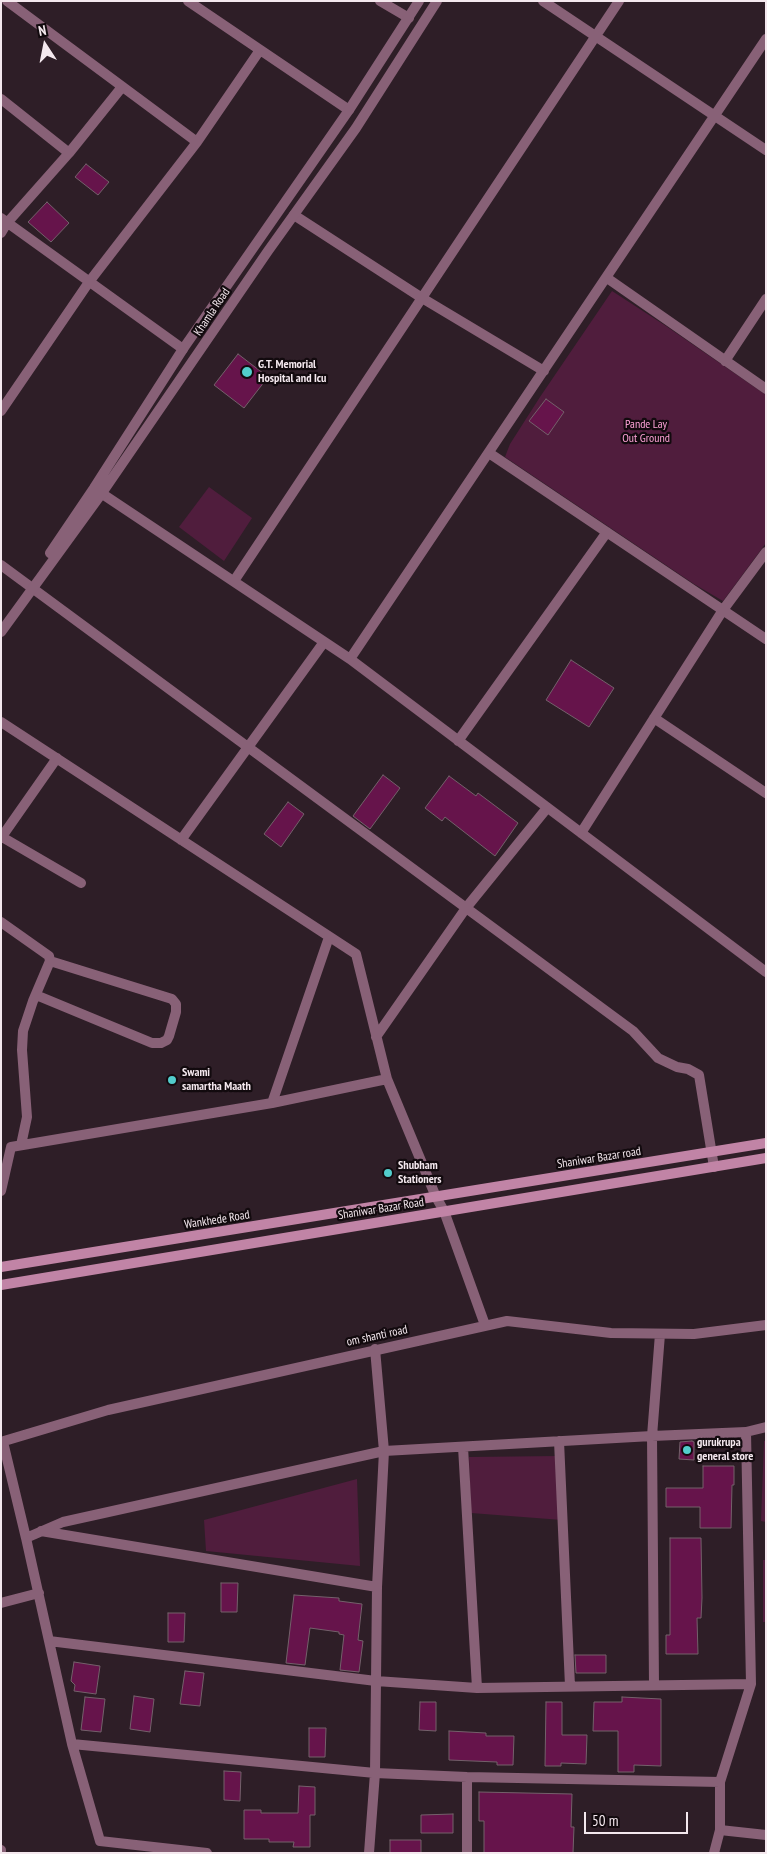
<!DOCTYPE html>
<html>
<head>
<meta charset="utf-8">
<style>
	body { margin:0 }
	#map { position:relative; width:767px; height:1854px; overflow:hidden; background:#2e1e27; font-family:"PT Sans Narrow",sans-serif }
	canvas { display:block }
	.frame { position:absolute; inset:0; border:2px solid #f4e8ee; pointer-events:none }
	.north { position:absolute; left:20px; top:20px; width:50px; height:50px; -webkit-text-stroke:4px #120a0e; paint-order:stroke; rotate:349deg; font-size:14px; font-weight:700; line-height:20px; text-align:center; color:#f4e8ee }
	.north::after { content:''; display:block; margin:auto; width:18px; height:22px; background:#f4e8ee; clip-path:polygon(50% 0,100% 100%,50% 72%,0 100%) }
	.scale { position:absolute; left:584px; top:1812px; width:104px; height:22px; box-sizing:border-box; border:2px solid #f4e8ee; border-top:0; padding-left:6px; font-size:15px; line-height:18px; white-space:nowrap; color:#f4e8ee; -webkit-text-stroke:4px #120a0e; paint-order:stroke }
</style>
</head>
<body>
<div id="map">
<canvas width="767" height="1854"></canvas>
<div class="frame"></div>
<div class="north">N</div>
<div class="scale">50 m</div>
</div>
<script>
const ctx = document.querySelector('canvas').getContext('2d');
ctx.lineJoin = 'round';
function fill(path, color) { ctx.fillStyle = color; ctx.fill(path, 'evenodd'); }
const shape = rows => new Path2D(rows.map(r => 'M' + r).join(''));
function strokePath(path, color, width, dash) { ctx.strokeStyle = color; ctx.lineWidth = width; ctx.lineCap = dash ? 'butt' : 'round'; ctx.setLineDash(dash || []); ctx.stroke(path); }
function write(font, color, halo, rows, align = 'center') {
  ctx.font = font + ' "PT Sans Narrow",sans-serif'; ctx.lineWidth = 4.5; ctx.setLineDash([]); ctx.textBaseline = 'middle'; ctx.strokeStyle = halo; ctx.fillStyle = color; for (const [text, x, y, turn = 0] of rows) {
    ctx.save(); ctx.translate(x, y); ctx.rotate((+turn || 0) * Math.PI / 180); ctx.textAlign = isNaN(turn) ? turn : align; if (halo) ctx.strokeText(text, 0, 0); ctx.fillText(text, 0, 0); ctx.restore();
  }
}
fill(shape([
	[612,291,666,326,766,395,766,543,723,601,694,584,505,457,510,444,540,397],
	[209,487,252,518,224,561,179,527],
	[764,1441,766,1441,766,1522,761,1521],
	[559,1456,562,1520,471,1513,469,1457],
	[357,1479,360,1566,206,1551,204,1520],
	[763,1560,766,1560,766,1622,763,1622]
]), '#501d3d');
const building = shape([
	[86,164,109,182,98,195,75,177,86,164],
	[47,202,69,223,51,242,28,222,47,202],
	[238,354,268,377,244,408,214,385,238,354],
	[546,399,564,412,548,435,529,421,546,399],
	[571,660,614,688,589,727,546,700,571,660],
	[383,775,400,788,370,829,353,816,383,775],
	[449,776,476,796,478,793,518,823,495,856,445,817,442,821,425,808,449,776],
	[288,802,304,814,281,847,264,834,288,802],
	[692,1441,694,1442,694,1460,679,1459,680,1442,692,1441],
	[703,1466,734,1466,734,1485,732,1485,731,1528,700,1528,700,1507,666,1507,666,1488,703,1488,703,1466],
	[670,1538,701,1538,702,1598,701,1618,697,1618,698,1654,666,1654,666,1635,670,1635,670,1538],
	[221,1583,238,1583,237,1612,221,1612,221,1583],
	[294,1595,339,1598,339,1601,362,1604,358,1640,363,1641,359,1672,340,1670,344,1635,339,1634,339,1632,310,1628,305,1665,286,1663,294,1595],
	[168,1613,185,1613,184,1642,168,1642,168,1613],
	[575,1655,606,1655,606,1673,576,1673,575,1655],
	[74,1662,100,1666,96,1694,74,1691,75,1685,71,1681,74,1662],
	[185,1671,204,1673,200,1706,180,1704,185,1671],
	[134,1696,154,1699,150,1732,130,1729,134,1696],
	[85,1697,105,1699,101,1732,81,1730,85,1697],
	[622,1697,661,1699,661,1766,634,1765,634,1772,618,1772,618,1731,593,1731,594,1702,622,1702,622,1697],
	[420,1702,436,1702,436,1731,419,1730,420,1702],
	[546,1702,562,1702,562,1735,587,1735,586,1764,561,1763,561,1766,545,1766,546,1702],
	[309,1728,326,1728,325,1757,309,1757,309,1728],
	[449,1731,486,1733,486,1736,514,1736,513,1765,497,1765,497,1762,449,1760,449,1731],
	[224,1771,241,1772,240,1801,224,1800,224,1771],
	[299,1786,315,1787,315,1815,310,1815,310,1847,293,1847,294,1842,269,1842,269,1839,244,1839,244,1810,261,1810,261,1813,298,1813,299,1786],
	[479,1792,572,1794,571,1827,574,1827,573,1853,484,1853,484,1821,479,1821,479,1792],
	[453,1814,453,1833,421,1833,421,1815,453,1814],
	[390,1840,421,1840,421,1853,390,1853,390,1840]
]);
fill(building, '#66144b');
strokePath(building, '#74616b', 1);
strokePath(shape([
	[7,1,197,142,260,50],
	[188,1,349,110],
	[380,1,409,18],
	[543,1,766,150],
	[1,99,69,153,7,223,1,233],
	[69,153,122,87],
	[294,215,422,298,544,371],
	[1,218,183,349],
	[607,278,766,389],
	[725,361,766,299],
	[1,411,89,282,197,142],
	[489,453,766,639],
	[95,489,350,659,766,972],
	[1,565,633,1031,658,1058,677,1067,688,1069,699,1075,714,1167],
	[234,581,619,1],
	[350,659,766,39],
	[654,718,766,793],
	[1,722,356,954,387,1079,436,1197,444,1211,485,1325],
	[458,741,607,532],
	[581,833,723,610,766,552],
	[2,837,81,883],
	[1,838,57,758],
	[181,840,324,642],
	[1,922,49,956,50,961,33,1001,23,1031,22,1050,27,1117,21,1145],
	[36,995,152,1043,161,1043,167,1040,169,1036,176,1012,176,1004,172,999,50,961],
	[376,1037,466,908,547,808],
	[272,1103,329,937],
	[1,1191,11,1147,272,1103,387,1079],
	[746,1432,766,1427],
	[559,1441,570,1686],
	[1,1442,108,1410,507,1321,611,1333,694,1334,766,1325],
	[3,1442,26,1538,63,1522,384,1451,375,1349],
	[463,1447,477,1688],
	[41,1531,377,1587,376,1681,49,1641],
	[26,1538,72,1744,100,1841,207,1853],
	[1,1603,39,1593],
	[654,1685,652,1436,660,1334],
	[72,1744,375,1773,467,1777,720,1782,720,1830,714,1853],
	[467,1777,467,1853],
	[720,1782,751,1684],
	[720,1830,766,1835],
	[1,1850,1,1851],
	[369,1853,375,1773,376,1681,477,1688,751,1684,746,1432,652,1436,384,1451,377,1587]
]), '#886177', 10);
strokePath(shape([
	[50,553,94,488,183,349,349,110,419,1],
	[1,632,102,493,268,251,356,128,437,1]
]), '#886177', 10);
strokePath(shape([
	[1,1267,766,1143],
	[1,1285,766,1158]
]), '#c184a6', 10);
for (const [x, y, r, color] of [
	[247,372,6,"#52cdcc"],
	[172,1080,5,"#52cdcc"],
	[388,1173,5,"#52cdcc"],
	[687,1450,5,"#52cdcc"]
]) { const dot = new Path2D(); dot.arc(x, y, r, 0, 2 * Math.PI); ctx.fillStyle = color; ctx.fill(dot); strokePath(dot, '#120a0e', 2); }
write('12px', '#f4e8ee', '#120a0e', [
	["Khamla Road",212,312,-56],
	["Shaniwar Bazar road",599,1158,-9],
	["Shaniwar Bazar Road",381,1209,-9],
	["Wankhede Road",217,1220,-9],
	["om shanti road",377,1336,-12]
]);
write('bold 12px', '#f4e8ee', '#120a0e', [
	["G.T. Memorial",258,365],
	["Hospital and Icu",258,379],
	["Swami",182,1073],
	["samartha Maath",182,1087],
	["Shubham",398,1166],
	["Stationers",398,1180],
	["gurukrupa",697,1443],
	["general store",697,1457]
], 'left');
write('12px', '#fea2d7', '#120a0e', [
	["Pande Lay",646,425],
	["Out Ground",646,439]
]);
</script>
</body>
</html>
